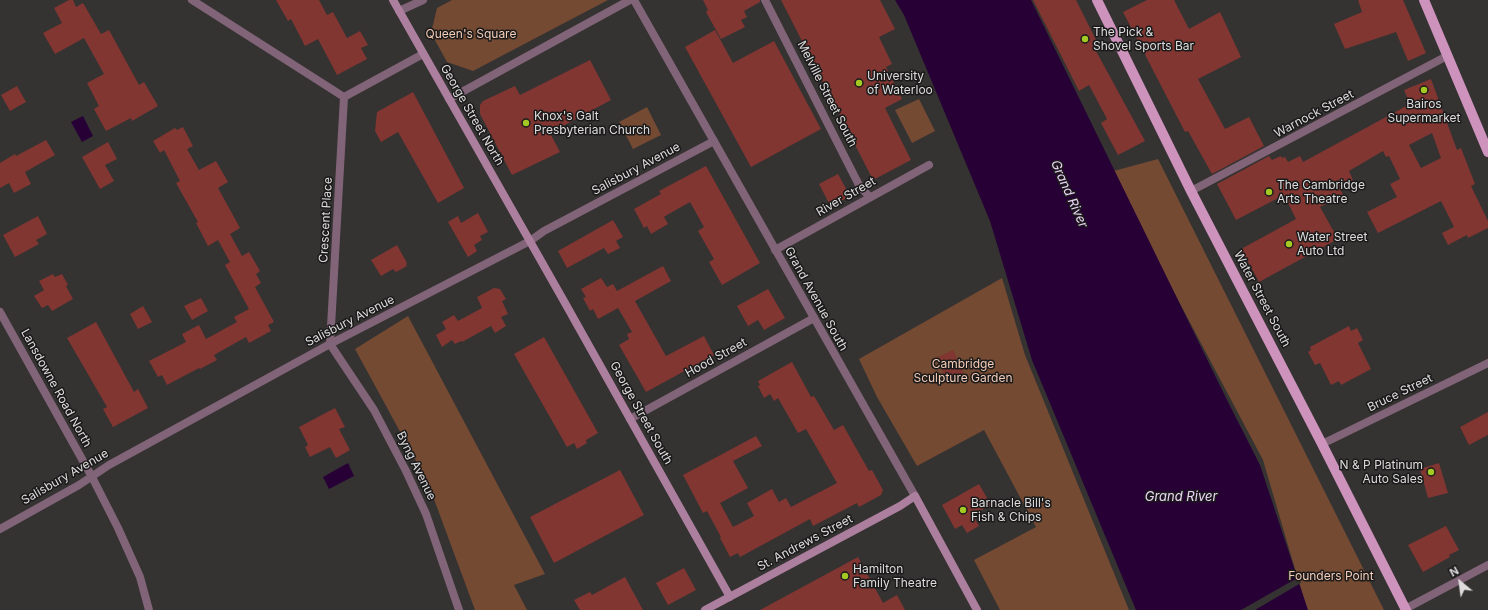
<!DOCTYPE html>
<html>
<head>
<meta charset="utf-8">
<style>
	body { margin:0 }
	#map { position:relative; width:1488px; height:610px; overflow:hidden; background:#353232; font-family:Inter,sans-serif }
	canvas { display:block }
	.north { position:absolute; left:1440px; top:562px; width:40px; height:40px; -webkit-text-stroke:3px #1b1a1a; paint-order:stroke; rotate:331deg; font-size:11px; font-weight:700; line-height:16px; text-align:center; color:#dedcdd }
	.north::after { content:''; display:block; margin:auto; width:14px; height:18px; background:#dedcdd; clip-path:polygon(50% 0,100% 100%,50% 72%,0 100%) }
</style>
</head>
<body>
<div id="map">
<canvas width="1488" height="610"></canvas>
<div class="north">N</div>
</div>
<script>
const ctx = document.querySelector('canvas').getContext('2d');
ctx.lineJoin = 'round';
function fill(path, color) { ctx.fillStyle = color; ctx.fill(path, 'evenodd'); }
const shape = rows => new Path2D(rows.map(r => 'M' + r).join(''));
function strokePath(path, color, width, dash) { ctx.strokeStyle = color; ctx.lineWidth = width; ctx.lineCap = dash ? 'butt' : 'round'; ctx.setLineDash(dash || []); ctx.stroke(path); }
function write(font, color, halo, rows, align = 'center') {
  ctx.font = font + ' Inter,sans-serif'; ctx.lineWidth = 3; ctx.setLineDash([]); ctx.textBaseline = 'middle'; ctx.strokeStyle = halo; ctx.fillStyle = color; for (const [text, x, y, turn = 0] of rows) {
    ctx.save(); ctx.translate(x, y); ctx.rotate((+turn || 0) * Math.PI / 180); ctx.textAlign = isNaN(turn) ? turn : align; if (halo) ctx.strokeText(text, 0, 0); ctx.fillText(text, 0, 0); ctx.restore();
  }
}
fill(shape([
	[452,0,608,0,473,71,447,62,431,33,437,8],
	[919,99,935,131,912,143,895,110],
	[647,107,661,135,633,149,619,122],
	[1158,159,1384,610,1307,610,1263,460,1110,172],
	[1002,278,1025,355,1129,610,1000,610,974,560,1036,527,984,430,917,466,877,397,859,359],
	[408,316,545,574,514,585,527,610,475,610,428,483,355,349]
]), '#744a32');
fill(shape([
	[895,0,1031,0,1227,400,1260,465,1308,610,1136,610,1032,360,990,221,904,15],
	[83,116,93,136,82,142,71,122],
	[348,463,354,476,329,489,323,477]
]), '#270036');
fill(shape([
	[1299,577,1301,583,1255,610,1241,610]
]), '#353232');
fill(shape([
	[69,0,73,0,76,7,83,3,101,34,109,30,139,85,144,82,158,106,132,121,131,118,106,131,94,109,99,106,87,83,104,74,84,38,55,54,43,33,62,23,54,8],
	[276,0,319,0,327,15,333,12,347,38,360,31,368,45,361,48,367,59,337,75,318,39,305,46,291,19,288,21],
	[703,0,760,0,760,2,744,11,747,17,741,20,745,27,721,39,706,12,708,10],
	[781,0,880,0,895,29,879,37,892,64,886,67,902,99,885,108,911,160,873,180],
	[1033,0,1076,0,1100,48,1096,51,1145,141,1118,155,1101,123,1107,119,1089,85,1079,91],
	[1147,0,1174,0,1189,29,1220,12,1241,57,1198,79,1225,129,1249,117,1264,146,1212,174,1188,131,1185,132,1123,12],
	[1358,0,1403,0,1426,53,1408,61,1396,32,1345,49,1334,24,1362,12],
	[715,30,733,63,774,41,821,129,751,167,685,47],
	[590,60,611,100,550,133,560,152,512,175,480,114,480,105,483,101,515,86,520,95],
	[1431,79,1457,150,1461,148,1475,184,1471,186,1488,221,1488,228,1468,238,1467,235,1448,245,1442,233,1454,227,1441,201,1378,233,1367,212,1397,197,1390,184,1400,179,1389,156,1386,157,1383,151,1349,171,1353,180,1339,187,1343,195,1320,207,1338,239,1259,282,1241,249,1296,219,1284,195,1236,220,1217,184,1269,156,1272,160,1281,156,1282,158,1285,157,1288,162,1300,156,1303,162,1410,104,1404,90],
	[1432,133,1441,158,1421,168,1409,145],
	[17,86,26,102,10,111,1,95],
	[413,92,464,188,438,203,398,132,381,142,375,131,377,112],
	[183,127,193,146,187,149,199,170,216,161,228,182,218,188,240,228,230,234,242,256,249,252,260,271,256,274,261,283,255,287,274,322,268,325,271,331,249,343,246,337,214,355,217,360,200,369,199,368,167,385,162,375,158,377,149,361,186,342,182,334,199,325,206,339,237,322,234,317,249,309,225,265,230,262,218,240,208,246,196,223,198,222,176,183,180,181,164,150,160,153,153,141,175,128,177,130],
	[46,140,55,155,25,172,31,184,14,193,9,183,0,188,0,163,15,154,16,156],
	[108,142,117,159,105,165,114,181,100,189,82,157],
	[706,166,760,263,722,285,709,262,714,259,698,231,704,227,690,202,667,215,664,217,668,224,651,234,647,226,644,228,634,209,661,194,659,191],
	[838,174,850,196,831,207,819,184],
	[478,213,488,232,480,236,482,240,474,245,477,251,468,257,448,222,458,216,461,223],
	[38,216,47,234,36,240,39,244,15,257,3,235],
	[613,220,623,237,616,241,620,248,608,254,604,248,567,268,558,251],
	[397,245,407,263,406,264,407,266,396,272,393,269,381,276,371,260],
	[663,266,671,281,635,301,666,356,704,336,714,355,646,392,619,345,629,339,627,334,632,332,618,308,598,319,593,309,590,311,583,298,586,297,581,289,601,278,607,287,613,284,617,291],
	[53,274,55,277,62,274,68,285,66,286,73,299,52,311,48,305,42,308,34,296,44,290,39,281],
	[494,288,500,289,506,299,502,301,508,314,501,317,506,326,495,333,491,326,462,342,461,341,455,344,452,340,442,347,436,335,446,329,442,322,454,315,458,321,482,308,477,297],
	[768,289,785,318,764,330,758,320,748,326,737,306],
	[201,298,208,311,192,320,184,306],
	[143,306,152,322,138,329,130,314],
	[96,322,134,392,138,389,148,408,113,427,103,409,107,407,67,338],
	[1349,326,1351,331,1357,328,1363,340,1358,343,1371,369,1341,385,1339,381,1331,385,1320,363,1315,365,1308,352,1311,350,1310,347],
	[544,337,598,433,586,440,587,443,577,449,574,443,567,447,514,354],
	[953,350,964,373,948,382,936,358],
	[792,362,811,397,814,396,834,430,843,425,869,471,872,470,883,490,881,495,859,507,857,503,813,526,810,519,740,557,738,553,730,557,720,538,721,537,707,511,703,513,683,475,756,436,762,446,733,461,748,488,720,503,733,527,754,516,747,503,772,489,779,502,786,498,791,507,837,483,806,429,798,433,778,398,774,401,770,394,764,398,758,386,760,385,758,381],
	[335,408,345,427,339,429,350,450,336,458,330,447,310,457,305,447,308,445,299,427],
	[1488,412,1488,435,1469,445,1460,427],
	[1439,463,1448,493,1428,498,1420,469],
	[620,470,644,515,554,563,530,517],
	[979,484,991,505,973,515,979,526,967,533,962,525,955,529,942,505],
	[1446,526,1459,550,1449,555,1450,557,1423,572,1408,545],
	[858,557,883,603,897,595,905,610,760,610],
	[684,568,696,590,668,605,656,583],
	[625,577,643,610,580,610,574,600,590,592,592,595]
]), '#813631');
strokePath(shape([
	[192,0,344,97],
	[765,0,860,187,870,197],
	[344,97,423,54],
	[1191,191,1447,56],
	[775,250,929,165],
	[0,312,92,477,118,528,140,577,149,610],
	[330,344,374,410,406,471,426,514,459,610],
	[330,344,344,97],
	[630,419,814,318],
	[1322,444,1488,363],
	[0,529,79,485,109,465,330,344,530,241,544,231,714,141],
	[1405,609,1488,565]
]), '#816478', 8);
strokePath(shape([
	[634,0,915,496],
	[399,11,423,0],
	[449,99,630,0]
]), '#816478', 8);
strokePath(shape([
	[393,0,565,303,730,597],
	[705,610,900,506,915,496,977,610]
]), '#ad7f9e', 8);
strokePath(shape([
	[1097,0,1191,191,1322,444,1406,610],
	[1424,0,1488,152]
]), '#ce93bc', 10);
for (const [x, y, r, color] of [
	[1085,39,4,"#a4c824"],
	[859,83,4,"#a4c824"],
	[1424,90,4,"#a4c824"],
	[526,123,4,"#a4c824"],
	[1269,192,4,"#a4c824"],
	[1289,244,4,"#a4c824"],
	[1431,472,4,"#a4c824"],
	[963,510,4,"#a4c824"],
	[845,576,4,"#a4c824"]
]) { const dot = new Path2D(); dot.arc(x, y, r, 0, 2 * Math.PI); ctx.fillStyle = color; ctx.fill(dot); strokePath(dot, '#1b1a1a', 1.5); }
write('12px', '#dedcdd', '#1b1a1a', [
	["The Pick &",1093,32],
	["Shovel Sports Bar",1093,46],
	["University",867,76],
	["of Waterloo",867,90],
	["Bairos",1424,104,"center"],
	["Supermarket",1424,118,"center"],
	["Knox's Galt",534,116],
	["Presbyterian Church",534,130],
	["The Cambridge",1277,185],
	["Arts Theatre",1277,199],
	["Water Street",1297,237],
	["Auto Ltd",1297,251],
	["N & P Platinum",1423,465,"right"],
	["Auto Sales",1423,479,"right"],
	["Barnacle Bill's",971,503],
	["Fish & Chips",971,517],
	["Hamilton",853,569],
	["Family Theatre",853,583]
], 'left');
write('12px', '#f4ccb7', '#1b1a1a', [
	["Queen's Square",471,34],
	["Cambridge",963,364],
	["Sculpture Garden",963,378],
	["Founders Point",1331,576]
]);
write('12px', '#dedcdd', '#1b1a1a', [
	["Melville Street South",827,94,63],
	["Warnock Street",1314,114,-28],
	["George Street North",472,115,60],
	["Salisbury Avenue",636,169,-28],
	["River Street",846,197,-30],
	["Crescent Place",326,220,-87],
	["Grand Avenue South",816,299,61],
	["Water Street South",1262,299,62],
	["Salisbury Avenue",350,321,-27],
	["Hood Street",716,358,-29],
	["Lansdowne Road North",56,388,61],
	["Bruce Street",1400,393,-26],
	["George Street South",641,413,61],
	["Byng Avenue",416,466,64],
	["Salisbury Avenue",65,477,-30],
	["St. Andrews Street",805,543,-28]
]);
write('italic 13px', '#edd5f9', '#1b1a1a', [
	["Grand River",1069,194,66],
	["Grand River",1181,497]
]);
</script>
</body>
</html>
